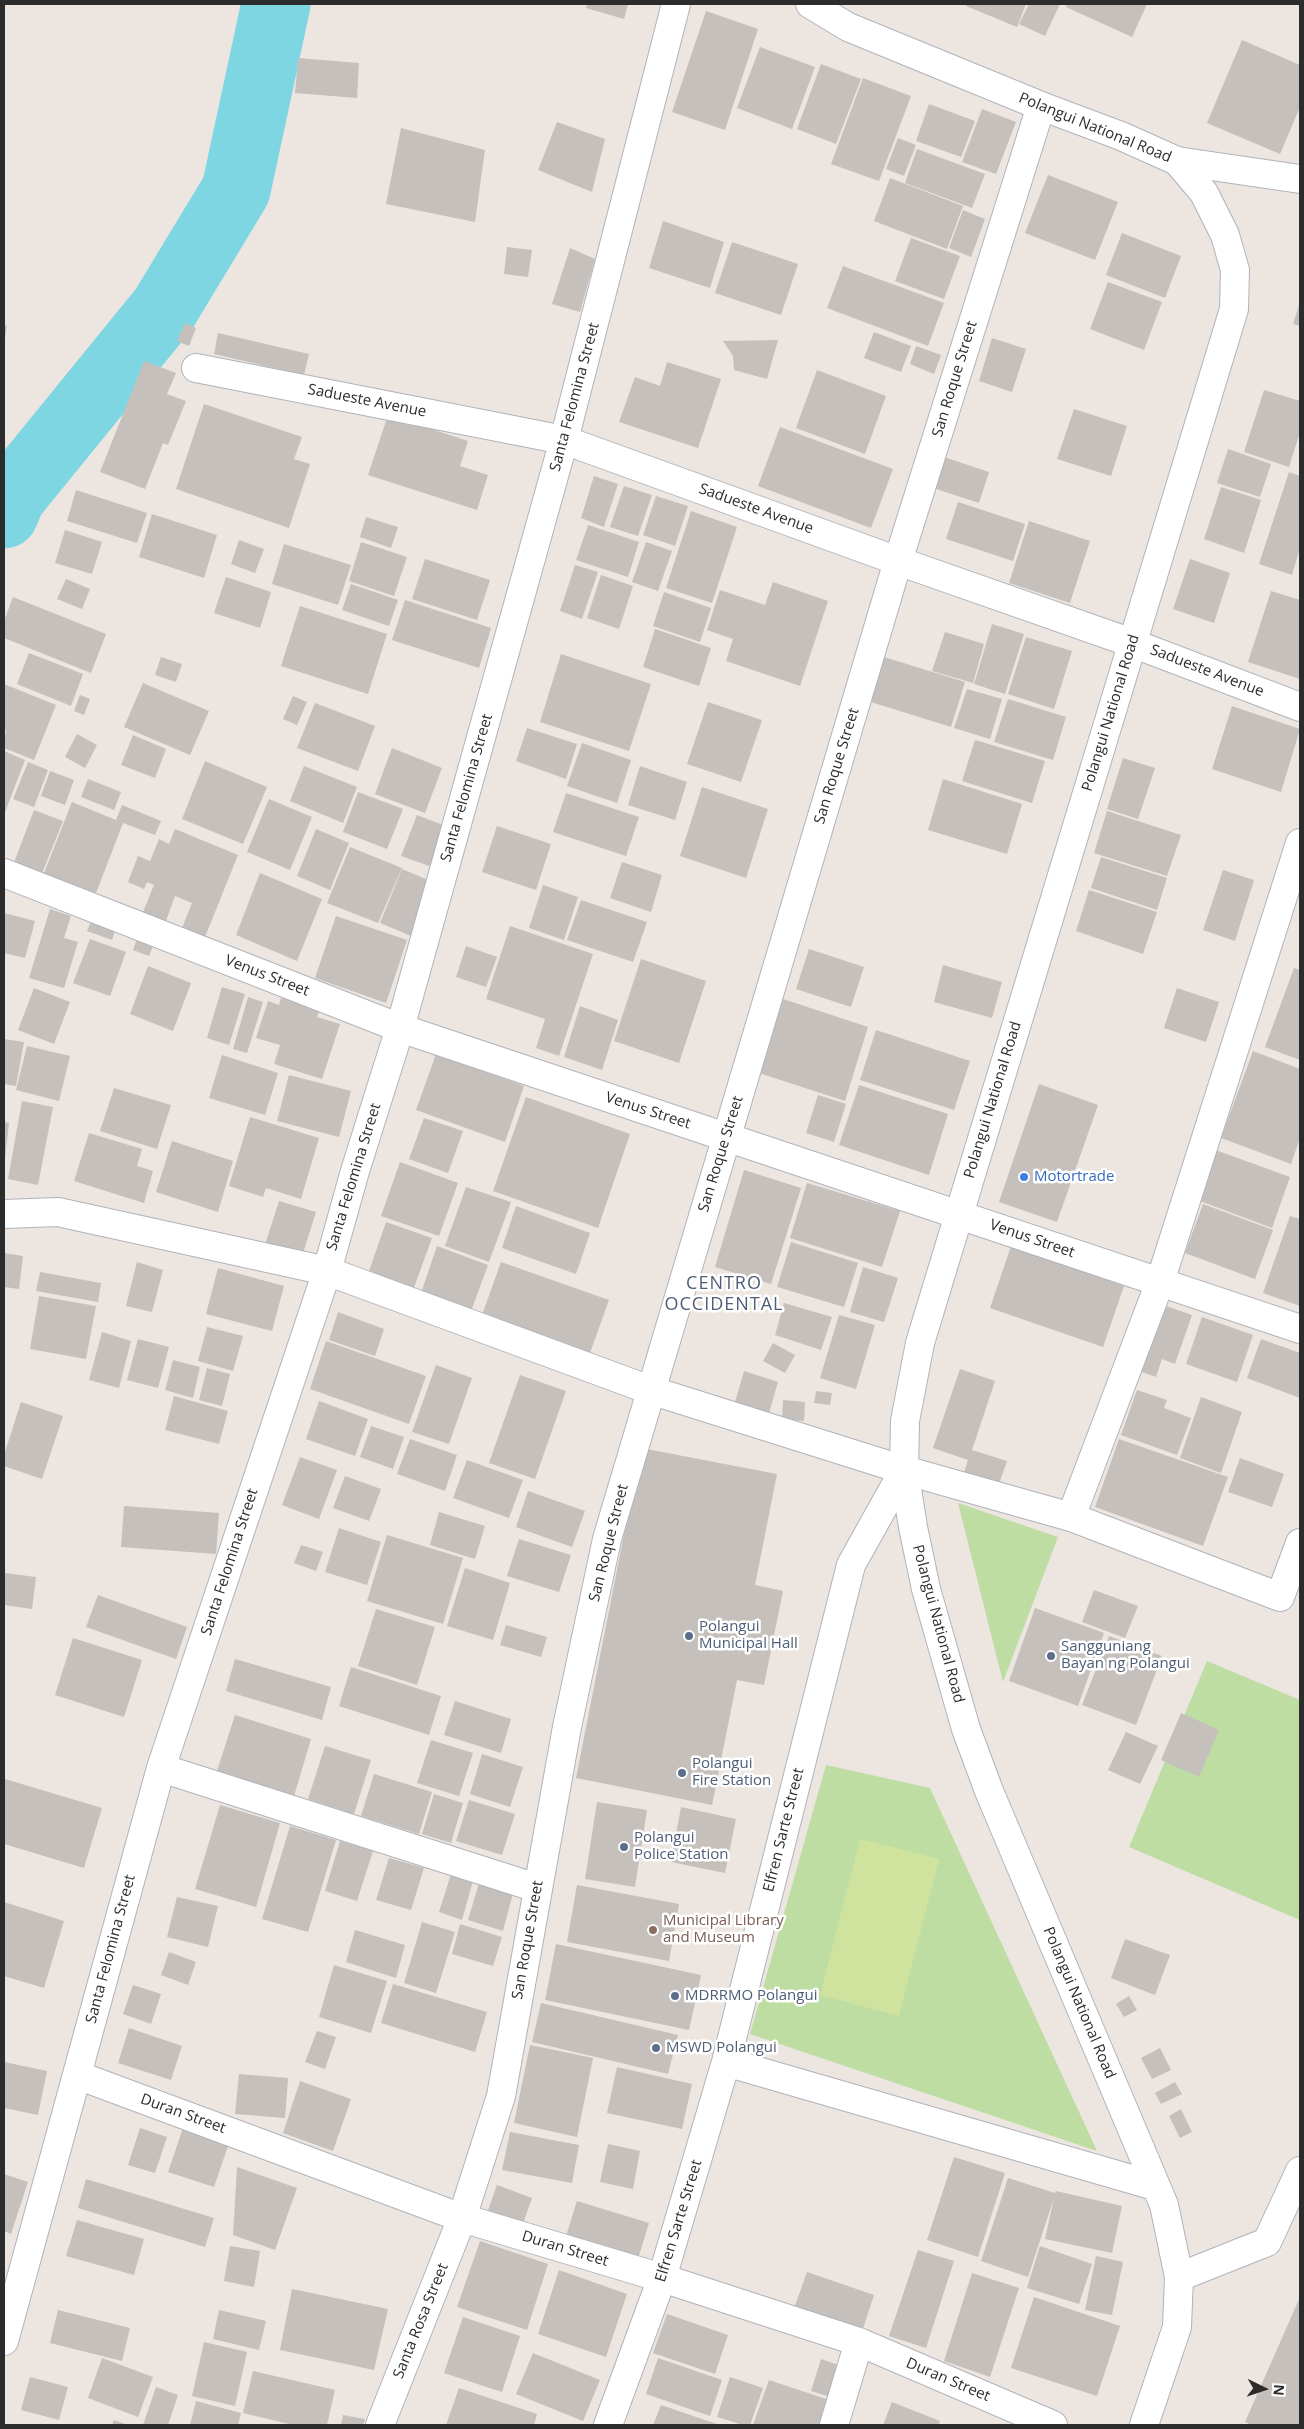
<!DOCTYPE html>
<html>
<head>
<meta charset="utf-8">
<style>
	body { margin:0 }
	#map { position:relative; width:1304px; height:2429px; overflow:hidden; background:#ece5e0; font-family:"Open Sans",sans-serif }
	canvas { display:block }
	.frame { position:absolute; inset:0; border:5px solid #2c2c2c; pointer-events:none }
	.north { position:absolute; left:1239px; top:2364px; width:50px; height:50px; -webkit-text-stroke:4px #fff; paint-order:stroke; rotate:94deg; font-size:14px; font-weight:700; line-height:20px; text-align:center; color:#2c2c2c }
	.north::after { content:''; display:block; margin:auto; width:18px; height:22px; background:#2c2c2c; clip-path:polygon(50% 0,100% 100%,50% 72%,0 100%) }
</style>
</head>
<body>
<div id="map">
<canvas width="1304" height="2429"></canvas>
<div class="frame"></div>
<div class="north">N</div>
</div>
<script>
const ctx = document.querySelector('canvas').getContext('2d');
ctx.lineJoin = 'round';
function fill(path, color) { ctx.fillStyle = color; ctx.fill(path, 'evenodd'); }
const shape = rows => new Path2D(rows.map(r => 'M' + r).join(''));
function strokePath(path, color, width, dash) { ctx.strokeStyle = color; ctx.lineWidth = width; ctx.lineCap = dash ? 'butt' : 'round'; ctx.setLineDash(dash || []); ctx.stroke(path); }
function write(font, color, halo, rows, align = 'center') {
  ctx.font = font + ' "Open Sans",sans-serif'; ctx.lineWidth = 5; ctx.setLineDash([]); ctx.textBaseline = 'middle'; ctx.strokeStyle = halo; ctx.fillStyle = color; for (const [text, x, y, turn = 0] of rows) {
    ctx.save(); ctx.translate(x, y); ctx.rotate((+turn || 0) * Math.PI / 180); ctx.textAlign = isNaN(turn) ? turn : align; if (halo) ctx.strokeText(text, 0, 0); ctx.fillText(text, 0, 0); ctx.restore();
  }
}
fill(shape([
	[958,1503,1058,1537,1003,1682],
	[1207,1661,1300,1700,1300,1920,1129,1847],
	[826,1765,930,1788,1097,2151,750,2034]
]), '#bedda2');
fill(shape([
	[860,1839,939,1859,899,2016,820,1995]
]), '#cfe39f');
strokePath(shape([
	[4,514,11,497,164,309,236,190,276,4]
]), '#7ed6e3', 69);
fill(shape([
	[587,4,628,4,624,19,586,8],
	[966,4,1026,4,1017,27,966,6],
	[1029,4,1060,4,1045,36,1019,24],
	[1067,4,1147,4,1132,37,1066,7],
	[706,11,758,29,725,130,672,112],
	[1242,40,1300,65,1300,107,1280,154,1207,123],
	[760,47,815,67,792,129,737,108],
	[298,58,359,63,357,98,295,93],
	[821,64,861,79,836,144,797,129],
	[863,78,911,96,879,181,831,164],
	[929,104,975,121,961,157,916,141],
	[982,109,1016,122,996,174,962,162],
	[557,122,605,139,592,192,538,170],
	[401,128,485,150,475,222,386,204],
	[898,138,916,145,904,176,886,169],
	[917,149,985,174,972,208,905,183],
	[1048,175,1118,202,1095,260,1025,233],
	[890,178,963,206,947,249,874,221],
	[963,210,985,219,971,257,949,248],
	[663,221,724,242,710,288,649,268],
	[1122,233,1181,256,1165,298,1106,275],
	[911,238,960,256,944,299,895,281],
	[732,242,798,264,781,315,715,293],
	[507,247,532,250,528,277,504,274],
	[570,248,595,259,580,312,552,304],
	[843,266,944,303,928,346,827,308],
	[1108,282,1162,302,1144,350,1090,329],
	[1300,302,1300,326,1293,324],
	[185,323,196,328,189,346,177,341],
	[4,325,7,326,5,337,4,337],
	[874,332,911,346,901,372,864,358],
	[218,333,309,354,304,375,214,354],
	[992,338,1026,349,1012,392,979,381],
	[778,340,767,379,734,370,733,356,723,341],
	[916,346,941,355,934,374,910,364],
	[144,361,176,373,167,394,186,401,168,445,163,443,145,489,100,472],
	[667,362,721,379,698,448,619,422,635,377,660,386],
	[817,370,886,396,865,454,796,428],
	[1264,390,1300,401,1300,432,1289,467,1244,452],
	[204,404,302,437,294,459,310,464,289,528,176,489],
	[1074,409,1127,426,1111,476,1057,459],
	[388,415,468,441,460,466,488,475,477,510,368,475],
	[780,427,893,469,871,528,758,486],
	[1228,449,1271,464,1260,497,1217,483],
	[944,457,989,472,979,503,933,488],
	[1289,472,1300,476,1300,548,1292,575,1259,564],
	[594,476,618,484,604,527,581,518],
	[624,486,652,495,638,536,610,527],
	[1221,487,1261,500,1244,553,1204,539],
	[76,490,147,513,137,543,67,521],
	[656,496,688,506,675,546,643,535],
	[958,502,1025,524,1013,561,946,539],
	[691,511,737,527,712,603,666,588],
	[152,514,217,535,204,578,139,557],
	[366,517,398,527,391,548,360,537],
	[1029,521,1090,541,1070,603,1009,583],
	[588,525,639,542,628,577,576,560],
	[65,530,102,542,92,574,55,563],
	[239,540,264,549,255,573,231,564],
	[361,542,407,557,394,596,349,581],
	[646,542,672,551,658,591,632,582],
	[284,544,351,565,338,605,272,584],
	[425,559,490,580,477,620,412,599],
	[1190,559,1230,573,1214,623,1173,609],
	[575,565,598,572,582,619,560,611],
	[601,575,633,586,619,629,587,618],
	[226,577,271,592,260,628,214,613],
	[66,579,90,589,82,609,57,599],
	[773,582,828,601,800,686,726,661,733,639,707,630,720,590,765,605],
	[351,584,398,600,389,626,342,610],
	[1271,591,1300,600,1300,679,1248,662],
	[664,592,711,608,700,642,653,626],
	[13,597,106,634,91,673,4,638,4,621],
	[405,600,491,628,479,668,392,640],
	[300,606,387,634,368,694,281,666],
	[992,624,1024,634,1005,694,974,684],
	[655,629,711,648,699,686,643,667],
	[945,632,984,644,973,683,932,671],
	[1026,637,1072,651,1054,709,1008,694],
	[29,653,83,674,71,706,17,684],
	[561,654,651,684,629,751,540,722],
	[161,657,182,664,176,682,155,675],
	[884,657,965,682,951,727,871,702],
	[143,683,209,711,190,755,124,727],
	[4,684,56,705,34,760,4,748,6,730,4,729],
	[967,689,1002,699,990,739,954,728],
	[80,695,90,699,84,715,74,711],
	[293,696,307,702,297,725,283,719],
	[1008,699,1066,717,1053,760,994,742],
	[708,702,762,720,741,782,687,764],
	[315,703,375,726,358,771,297,748],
	[1232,706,1300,729,1281,792,1212,769],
	[527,728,577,744,566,779,516,761],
	[77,734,97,745,85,768,65,757],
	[133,735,166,749,155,778,121,765],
	[975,740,1045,761,1032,803,962,781],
	[582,743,631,760,617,803,567,786],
	[392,748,442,768,425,813,375,794],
	[4,751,25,760,4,815],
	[1123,758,1155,768,1138,819,1107,809],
	[205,761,267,787,243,844,182,819],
	[28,762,48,770,34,807,13,799],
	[304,766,357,787,343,823,290,801],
	[640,766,687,782,675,820,628,805],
	[50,771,74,780,65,805,41,796],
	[88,779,121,792,114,810,81,797],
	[943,779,1022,804,1007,854,928,830],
	[702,787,768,809,746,878,680,856],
	[358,792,403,809,387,849,343,832],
	[566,793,639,817,626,856,553,832],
	[269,799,312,817,290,870,247,852],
	[72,802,116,820,122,805,161,821,155,835,123,823,96,893,44,873],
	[34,810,63,821,41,876,13,865],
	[1107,811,1181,835,1167,876,1094,853],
	[417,815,448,827,432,867,401,856],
	[497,826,551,844,536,890,482,872],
	[175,829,238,855,205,937,182,928,192,903,175,896,166,921,143,912,154,885,147,882,144,889,128,882,138,856,150,861,159,839,169,844],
	[316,829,349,843,330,890,297,876],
	[350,847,402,868,378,923,327,903],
	[1101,857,1167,878,1157,910,1091,888],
	[622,862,662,875,651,912,610,898],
	[402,869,433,882,411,936,380,923],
	[1223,870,1254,880,1235,941,1203,930],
	[260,873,322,899,297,961,236,935],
	[543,885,578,897,564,940,529,928],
	[1089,890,1157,912,1143,954,1076,931],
	[581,900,647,922,633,962,567,940],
	[50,909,71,916,64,938,78,942,64,988,29,978],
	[4,913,35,921,25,958,4,953],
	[336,916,407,940,386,1003,315,978],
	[92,919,116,927,112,940,87,931],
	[510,926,593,954,559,1056,536,1048,545,1019,486,999],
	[90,939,126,952,110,996,73,983],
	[137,939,153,946,149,956,133,950],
	[466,946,497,957,486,987,456,977],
	[809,949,864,967,851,1007,796,989],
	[641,959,706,981,679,1063,614,1041],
	[943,965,1002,982,992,1018,934,1002],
	[148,966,191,983,173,1031,130,1014],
	[1294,968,1300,970,1300,1060,1265,1047],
	[222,987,245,994,229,1045,207,1038],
	[34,988,70,1002,54,1044,18,1030],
	[1177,988,1219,1002,1206,1042,1164,1028],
	[248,997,263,1002,247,1053,233,1049],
	[281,998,320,1010,317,1017,340,1024,322,1079,274,1064,280,1045,256,1038,268,1001,279,1005],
	[783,999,868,1027,845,1101,759,1073],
	[580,1006,618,1020,602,1070,564,1057],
	[876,1030,970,1061,954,1110,860,1080],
	[4,1039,24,1042,16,1086,4,1084],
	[27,1046,70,1056,59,1101,16,1090],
	[1253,1051,1300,1069,1300,1138,1291,1164,1221,1138],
	[436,1054,524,1086,505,1142,416,1110],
	[222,1055,278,1073,265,1115,209,1098],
	[289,1075,351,1091,339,1137,277,1121],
	[1039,1084,1098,1105,1057,1222,999,1202],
	[859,1085,948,1114,929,1175,839,1145],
	[114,1088,171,1105,157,1149,100,1131],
	[818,1095,846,1104,834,1142,806,1133],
	[526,1097,630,1134,598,1228,493,1191],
	[22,1101,53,1107,38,1185,8,1179],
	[250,1117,319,1138,301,1199,266,1188,263,1197,229,1186],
	[424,1118,463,1131,448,1173,409,1159],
	[4,1122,9,1123,5,1159,4,1159],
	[89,1133,142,1149,137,1166,153,1171,144,1203,74,1181],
	[172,1141,233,1161,218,1212,156,1192],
	[1210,1148,1290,1177,1272,1228,1192,1198],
	[400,1162,458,1183,439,1236,381,1216],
	[744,1170,801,1188,771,1284,715,1267],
	[807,1183,900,1211,882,1267,790,1238],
	[466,1187,511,1202,489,1262,445,1246],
	[279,1201,316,1212,300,1263,263,1251],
	[1203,1204,1273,1230,1255,1279,1185,1253],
	[516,1206,590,1233,576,1274,502,1248],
	[1290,1216,1300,1219,1300,1306,1263,1293],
	[386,1222,432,1238,412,1293,367,1277],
	[791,1242,858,1263,844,1307,777,1287],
	[437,1246,488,1265,470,1314,420,1296],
	[1011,1246,1124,1286,1103,1347,990,1308],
	[4,1253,23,1256,19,1289,4,1287],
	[137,1262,163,1270,152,1312,126,1306],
	[501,1262,609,1300,590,1353,482,1315],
	[863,1267,898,1278,884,1322,850,1312],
	[218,1268,284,1286,272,1331,206,1314],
	[40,1272,101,1283,98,1302,36,1291],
	[39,1296,96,1306,86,1359,30,1349],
	[784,1303,832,1317,821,1350,775,1335],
	[1163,1305,1192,1315,1175,1364,1162,1359,1156,1377,1139,1371],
	[338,1312,384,1329,375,1356,329,1340],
	[839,1315,875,1325,856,1389,820,1378],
	[1202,1317,1253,1335,1237,1382,1186,1364],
	[207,1327,243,1336,233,1371,198,1361],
	[102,1332,131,1341,119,1388,89,1380],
	[138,1339,169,1347,158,1388,127,1380],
	[1261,1339,1300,1353,1300,1398,1247,1378],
	[326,1341,426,1376,409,1424,310,1389],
	[773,1343,795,1355,785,1373,763,1361],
	[173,1360,200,1367,193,1398,165,1390],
	[436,1365,472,1378,449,1444,412,1432],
	[207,1368,230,1374,222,1406,199,1400],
	[960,1369,995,1381,972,1450,1007,1461,998,1487,963,1476,968,1460,933,1448],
	[744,1371,778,1382,767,1420,733,1409],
	[520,1375,566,1391,535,1479,489,1463],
	[1137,1390,1167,1400,1164,1408,1191,1418,1177,1455,1121,1435],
	[816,1391,832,1393,830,1405,814,1403],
	[174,1396,228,1411,219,1444,165,1430],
	[1201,1397,1242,1412,1221,1473,1180,1458],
	[783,1400,805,1402,804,1421,782,1419],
	[319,1401,368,1419,355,1456,306,1439],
	[21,1402,63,1416,42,1479,4,1466,4,1455],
	[371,1426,404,1437,393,1469,360,1457],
	[410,1439,457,1455,445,1491,397,1474],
	[1119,1439,1228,1477,1203,1546,1095,1507],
	[641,1448,777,1474,755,1585,783,1591,764,1685,737,1680,712,1805,576,1778],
	[300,1457,337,1470,319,1519,282,1505],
	[1240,1458,1284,1474,1272,1507,1228,1492],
	[467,1460,523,1480,509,1518,453,1498],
	[345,1476,381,1489,369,1521,333,1508],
	[528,1491,585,1511,572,1547,516,1527],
	[124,1506,219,1513,216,1554,121,1547],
	[439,1512,485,1526,475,1559,430,1545],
	[339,1528,381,1542,367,1585,325,1572],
	[387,1535,463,1558,443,1624,367,1601],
	[519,1539,571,1555,559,1592,507,1576],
	[301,1545,323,1552,316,1571,294,1563],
	[465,1568,510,1583,493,1640,447,1626],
	[4,1573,36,1577,32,1609,4,1605],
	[1094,1590,1138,1606,1125,1638,1082,1622],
	[98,1595,187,1627,176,1659,86,1627],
	[1035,1608,1104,1633,1078,1706,1009,1681],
	[376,1609,435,1627,417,1685,358,1666],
	[506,1625,547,1637,541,1657,500,1645],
	[1109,1636,1162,1656,1136,1725,1082,1705],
	[73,1638,142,1660,124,1717,55,1695],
	[235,1659,331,1687,322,1720,226,1691],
	[351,1667,441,1696,429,1735,339,1706],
	[455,1701,511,1719,501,1753,444,1735],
	[1181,1713,1219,1730,1199,1777,1161,1760],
	[235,1715,311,1739,294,1796,217,1771],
	[1126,1732,1158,1746,1140,1784,1108,1770],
	[431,1740,473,1753,459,1796,417,1783],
	[325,1746,371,1760,354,1814,308,1799],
	[482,1754,523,1767,510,1807,470,1794],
	[374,1774,432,1792,419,1834,361,1816],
	[5,1779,102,1808,84,1868,4,1844],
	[434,1794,463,1803,451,1843,422,1834],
	[469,1800,515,1814,502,1855,456,1841],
	[597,1802,647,1810,635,1887,585,1879],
	[220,1805,280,1823,256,1907,195,1889],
	[681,1807,736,1819,725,1873,671,1862],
	[290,1826,336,1840,308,1932,262,1919],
	[340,1841,373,1851,357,1901,325,1891],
	[389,1858,424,1868,411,1910,376,1900],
	[451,1874,473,1881,462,1920,439,1912],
	[479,1883,513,1893,503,1931,468,1920],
	[577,1885,679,1904,669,1961,567,1942],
	[177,1897,218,1906,208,1947,167,1937],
	[4,1902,64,1921,44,1988,4,1976],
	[422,1922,455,1932,436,1993,404,1983],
	[460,1924,502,1937,493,1966,452,1954],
	[355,1930,405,1945,396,1978,346,1962],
	[1125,1939,1170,1955,1155,1995,1111,1978],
	[556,1944,701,1975,689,2030,545,2000],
	[169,1952,196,1962,188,1985,161,1975],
	[334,1965,387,1981,371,2033,319,2017],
	[393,1984,487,2012,475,2052,381,2023],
	[133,1985,161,1994,151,2024,123,2014],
	[1129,1996,1137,2010,1124,2017,1116,2004],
	[541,2003,678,2035,668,2074,532,2042],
	[129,2028,182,2046,171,2080,118,2063],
	[317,2031,336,2037,325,2069,305,2062],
	[530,2045,593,2058,577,2137,514,2123],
	[1160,2048,1171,2070,1152,2079,1141,2058],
	[4,2062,47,2071,38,2115,4,2108],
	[617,2067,692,2084,682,2129,607,2113],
	[239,2074,288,2078,285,2118,235,2114],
	[300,2081,351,2099,333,2151,283,2133],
	[1175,2082,1182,2094,1161,2104,1155,2093],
	[1181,2109,1192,2132,1180,2138,1169,2116],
	[140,2128,167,2137,155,2173,128,2165],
	[183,2128,229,2143,214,2187,168,2172],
	[510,2132,579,2145,572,2183,502,2170],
	[608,2144,640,2151,633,2189,600,2182],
	[954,2157,1005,2173,978,2257,927,2240],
	[237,2167,297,2188,275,2250,233,2235],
	[4,2174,28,2182,11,2234,4,2231],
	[1008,2178,1055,2193,1056,2191,1122,2206,1112,2253,1045,2239,1054,2198,1028,2277,981,2261],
	[86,2179,214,2218,205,2247,78,2208],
	[497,2185,532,2198,522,2226,487,2213],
	[577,2201,649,2223,638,2259,566,2236],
	[77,2220,144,2239,134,2275,66,2256],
	[480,2241,548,2264,527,2330,457,2307],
	[230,2246,260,2251,254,2287,224,2281],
	[1040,2246,1092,2264,1079,2304,1027,2288],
	[918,2250,954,2261,926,2348,889,2336],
	[1096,2256,1123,2262,1112,2315,1085,2310],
	[559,2270,627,2294,606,2357,538,2334],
	[807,2272,874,2295,860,2338,792,2314],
	[972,2273,1019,2288,990,2377,944,2361],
	[292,2289,388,2309,374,2370,280,2350],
	[1034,2297,1120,2326,1097,2396,1011,2368],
	[1300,2297,1300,2425,1252,2425,1245,2422],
	[58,2310,130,2328,122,2361,50,2343],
	[219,2310,266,2321,259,2350,213,2339],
	[667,2314,728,2335,715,2374,653,2353],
	[463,2317,520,2336,502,2392,444,2373],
	[204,2342,247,2352,235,2406,192,2396],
	[533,2353,600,2380,583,2421,516,2394],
	[102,2358,153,2377,138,2417,88,2398],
	[658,2358,722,2380,710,2416,646,2394],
	[821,2359,850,2369,840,2400,811,2391],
	[253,2371,335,2390,327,2425,293,2425,243,2413],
	[30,2377,68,2387,59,2420,21,2410],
	[730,2377,763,2388,750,2425,743,2425,717,2417],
	[769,2380,838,2403,831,2425,753,2425],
	[156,2387,178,2395,168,2425,143,2425],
	[459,2388,537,2414,534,2425,446,2425],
	[196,2401,241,2413,238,2425,190,2425],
	[892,2402,940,2421,938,2425,883,2425],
	[661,2405,720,2425,653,2425],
	[343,2415,365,2419,363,2425,341,2425],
	[114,2420,128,2425,112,2425]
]), '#c5c0bb');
const street = shape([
	[1177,161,1300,179],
	[196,368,564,440,898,561,1132,643,1300,707],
	[4,873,400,1028,1300,1329],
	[4,1214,58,1212,327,1271,650,1390,904,1470,1071,1517,1280,1597,1300,1543],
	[1071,1517,1160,1282,1300,843],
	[161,1768,537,1888],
	[726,2062,1155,2186],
	[77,2075,462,2218,662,2278,859,2342,1053,2425],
	[1179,2277,1267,2242,1300,2171],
	[4,2341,161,1768,327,1271,355,1171,400,1028,564,440,676,4],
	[380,2425,462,2218,501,2096,567,1727,607,1539,898,561,1041,106],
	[608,2425,662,2278,726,2062,851,1565,904,1470],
	[834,2425,859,2342]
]);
const secondary = shape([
	[810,4,848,27,1041,106,1121,136,1177,161,1204,193,1225,235,1235,270,1234,309,920,1343,905,1421,904,1470,913,1527,926,1589,966,1729,989,1791,1164,2205,1179,2277,1177,2327,1144,2425]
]);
strokePath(street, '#b0b3bb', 30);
strokePath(secondary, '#b0b3bb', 30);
strokePath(street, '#fff', 28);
strokePath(secondary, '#fff', 28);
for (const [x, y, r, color] of [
	[1024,1177,5,"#3f7fe0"],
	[689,1636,5,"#5c6f8a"],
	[1051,1656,5,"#5c6f8a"],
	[682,1773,5,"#5c6f8a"],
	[624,1847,5,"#5c6f8a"],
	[653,1930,5,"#8d6e63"],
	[675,1996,5,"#5c6f8a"],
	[656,2048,5,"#5c6f8a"]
]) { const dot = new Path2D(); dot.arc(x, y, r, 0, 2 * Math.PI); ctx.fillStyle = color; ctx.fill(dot); strokePath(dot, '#fff', 2); }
write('15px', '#2c2c2c', '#fff', [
	["Polangui National Road",1095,128,22],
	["San Roque Street",955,379,-73],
	["Santa Felomina Street",575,397,-75],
	["Sadueste Avenue",367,401,11],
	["Sadueste Avenue",756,509,20],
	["Sadueste Avenue",1207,671,21],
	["Polangui National Road",1111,713,-73],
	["San Roque Street",837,766,-73],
	["Santa Felomina Street",467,788,-74],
	["Venus Street",267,976,21],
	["Polangui National Road",993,1100,-73],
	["Venus Street",648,1111,18],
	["San Roque Street",721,1154,-73],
	["Santa Felomina Street",354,1177,-73],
	["Venus Street",1032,1239,19],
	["San Roque Street",609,1543,-76],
	["Santa Felomina Street",230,1562,-72],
	["Polangui National Road",938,1624,75],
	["Elfren Sarte Street",784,1830,-76],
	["San Roque Street",528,1940,-80],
	["Santa Felomina Street",111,1949,-75],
	["Polangui National Road",1079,2003,67],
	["Duran Street",183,2114,20],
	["Elfren Sarte Street",679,2221,-73],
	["Duran Street",565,2249,17],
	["Santa Rosa Street",421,2321,-68],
	["Duran Street",948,2380,23]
]);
write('15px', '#366cbe', '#fff', [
	["Motortrade",1034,1177]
], 'left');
write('15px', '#4e5e75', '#fff', [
	["Polangui",699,1627],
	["Municipal Hall",699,1644],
	["Sangguniang",1061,1647],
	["Bayan ng Polangui",1061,1664],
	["Polangui",692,1764],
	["Fire Station",692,1781],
	["Polangui",634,1838],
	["Police Station",634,1855],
	["MDRRMO Polangui",685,1996],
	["MSWD Polangui",666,2048]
], 'left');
write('15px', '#785e54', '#fff', [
	["Municipal Library",663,1921],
	["and Museum",663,1938]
], 'left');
ctx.letterSpacing = '1px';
write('18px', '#505d78', '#fff', [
	["CENTRO",724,1284],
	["OCCIDENTAL",724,1305]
]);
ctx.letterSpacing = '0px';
</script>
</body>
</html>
